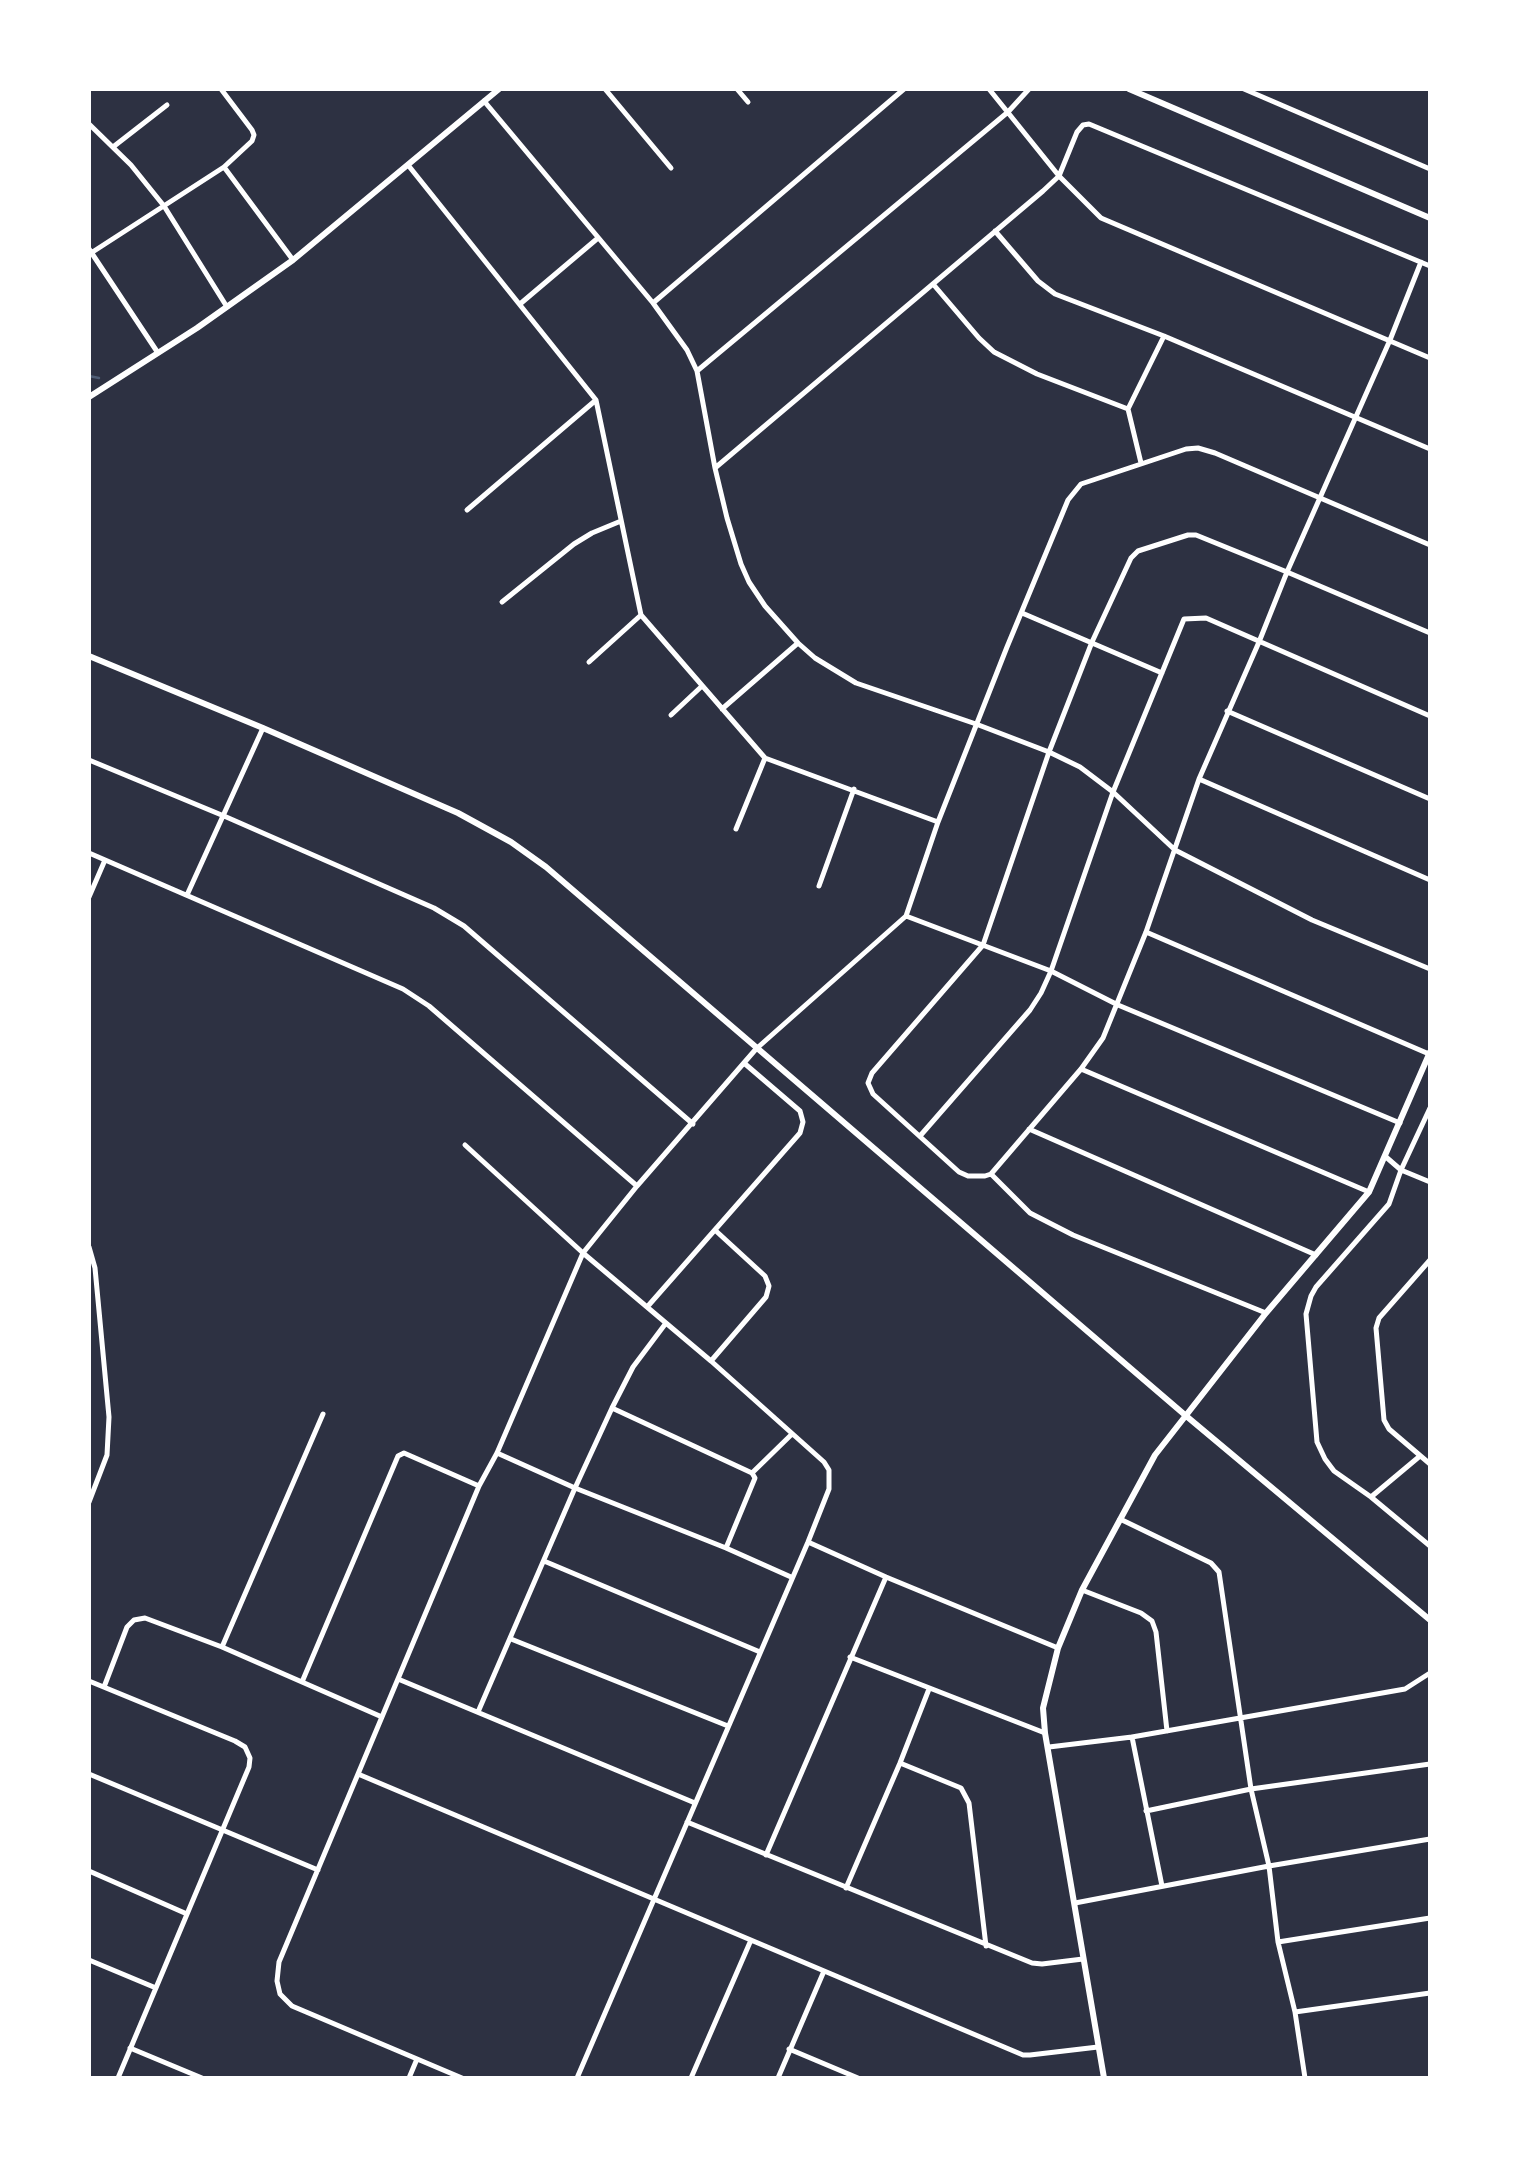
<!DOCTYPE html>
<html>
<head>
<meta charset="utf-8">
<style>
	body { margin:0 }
	#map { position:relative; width:1519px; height:2167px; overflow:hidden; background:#2d3142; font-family:Overpass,sans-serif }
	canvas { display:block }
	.frame { position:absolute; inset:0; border:91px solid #fff; pointer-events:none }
</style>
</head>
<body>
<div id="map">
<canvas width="1519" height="2167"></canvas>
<div class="frame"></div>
</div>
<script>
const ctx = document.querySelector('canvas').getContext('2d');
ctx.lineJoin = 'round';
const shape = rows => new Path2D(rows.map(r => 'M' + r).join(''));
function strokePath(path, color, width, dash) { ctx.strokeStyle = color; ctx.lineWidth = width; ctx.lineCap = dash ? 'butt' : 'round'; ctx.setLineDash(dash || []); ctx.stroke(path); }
strokePath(shape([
	[89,376,99,378]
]), '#4f5d75', 2.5);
strokePath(shape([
	[605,89,671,168],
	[737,89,748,102],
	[989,89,1059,176,1101,218,1430,358],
	[1244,89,1430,169],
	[484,101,653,303,687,350,697,371,715,468,727,518,741,564,749,582,765,606,798,643,815,658,856,683,976,724,1049,752,1080,767,1113,792,1175,850,1312,920,1430,969],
	[89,124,131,165,164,206,227,307],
	[113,147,167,105],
	[408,165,596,400,641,615,765,758,938,822],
	[224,167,293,260],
	[995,231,1038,281,1055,294,1164,336,1430,449],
	[89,249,158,353],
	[91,253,224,167,252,141,254,135,252,130,221,89],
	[1421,262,1390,340,1287,572,1259,642,1199,779,1146,932,1103,1038,1081,1069,991,1174,985,1176,968,1176,959,1172,873,1094,868,1083,872,1073,983,945,1049,752,1092,642,1131,558,1138,551,1188,535,1196,535,1287,572,1430,633],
	[933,284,979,338,994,352,1037,374,1128,409],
	[653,303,904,89],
	[520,304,598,238],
	[697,371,1008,112,1029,89],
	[1141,463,1128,409,1164,336],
	[715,468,1043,191,1059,176,1077,132,1083,125,1089,124,1430,266],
	[467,510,596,400],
	[502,602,574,544,592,533,621,521],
	[1022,613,1162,673],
	[589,662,641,615],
	[722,709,798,643],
	[1227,711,1430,799],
	[671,715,702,686],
	[89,760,224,816,434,908,464,926,693,1124],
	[1199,779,1430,880],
	[736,829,765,758],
	[89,853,403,989,429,1006,637,1186],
	[819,886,854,789],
	[187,895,263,728],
	[89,897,105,860],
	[906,916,1051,971,1118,1005,1400,1123],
	[1146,932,1429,1054],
	[1081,1069,1369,1192],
	[1430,1108,1401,1170,1389,1204,1316,1287,1311,1296,1306,1314,1317,1442,1325,1459,1334,1471,1371,1497,1430,1546],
	[1029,1129,1316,1255],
	[920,1136,1030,1010,1041,993,1051,971,1113,792,1184,619,1206,618,1430,716],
	[465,1145,583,1253,711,1361,824,1462,829,1470,829,1489,808,1542,577,2078],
	[1386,1157,1401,1170,1430,1182],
	[991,1174,1030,1213,1073,1235,1266,1313],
	[89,1247,95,1268,109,1417,107,1455,89,1502],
	[1430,1260,1379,1318,1376,1328,1384,1420,1389,1429,1430,1464],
	[648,1306,800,1133,803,1122,800,1111,744,1063],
	[711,1361,766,1297,769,1286,765,1276,716,1231],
	[612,1408,752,1473,755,1478,726,1548],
	[497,1453,575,1488,726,1548,791,1577],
	[752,1473,792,1434],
	[1371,1497,1420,1456],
	[1120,1519,1211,1563,1219,1572,1251,1789,1269,1866,1278,1942,1295,2012,1305,2078],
	[808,1542,886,1577,1058,1648],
	[544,1561,760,1652],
	[1082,1590,1141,1613,1152,1621,1156,1632,1167,1731],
	[511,1639,728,1726],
	[222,1647,323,1414],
	[850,1657,1045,1733],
	[398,1679,695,1803],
	[89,1681,235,1741,245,1747,250,1758,249,1767,118,2078],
	[302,1682,398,1456,404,1453,479,1486],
	[104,1687,127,1627,134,1620,145,1618,222,1647,382,1717],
	[478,1712,575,1488,612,1408,633,1367,666,1323],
	[1132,1737,1162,1886],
	[1049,1747,1132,1737,1405,1689,1430,1673],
	[900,1763,961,1788,969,1803,986,1946],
	[89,1774,318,1870],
	[358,1774,1023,2055,1030,2055,1098,2047],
	[1146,1811,1251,1789,1430,1764],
	[687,1822,1032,1963,1042,1964,1083,1959],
	[766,1855,886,1577],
	[89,1871,187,1914],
	[846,1888,900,1763,929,1689],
	[1075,1903,1269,1866,1430,1839],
	[1278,1942,1430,1918],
	[89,1960,156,1988],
	[1295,2012,1430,1993],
	[130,2048,202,2078],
	[789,2049,858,2078],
	[409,2078,417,2059],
	[462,2078,292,2006,280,1994,277,1981,279,1962,479,1486,497,1453,583,1253,637,1186,756,1049,906,916,938,822,1007,647,1068,500,1081,484,1186,449,1198,448,1215,453,1430,545],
	[691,2078,751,1940],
	[778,2078,824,1971]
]), '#fff', 5);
strokePath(shape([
	[1129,89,1430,218],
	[89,397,197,328,293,260,499,89],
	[89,656,263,728,458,813,511,842,546,867,1185,1415,1430,1620],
	[1104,2078,1045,1733,1043,1708,1058,1648,1082,1590,1155,1455,1266,1313,1369,1192,1430,1052]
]), '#fff', 6);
</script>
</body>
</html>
